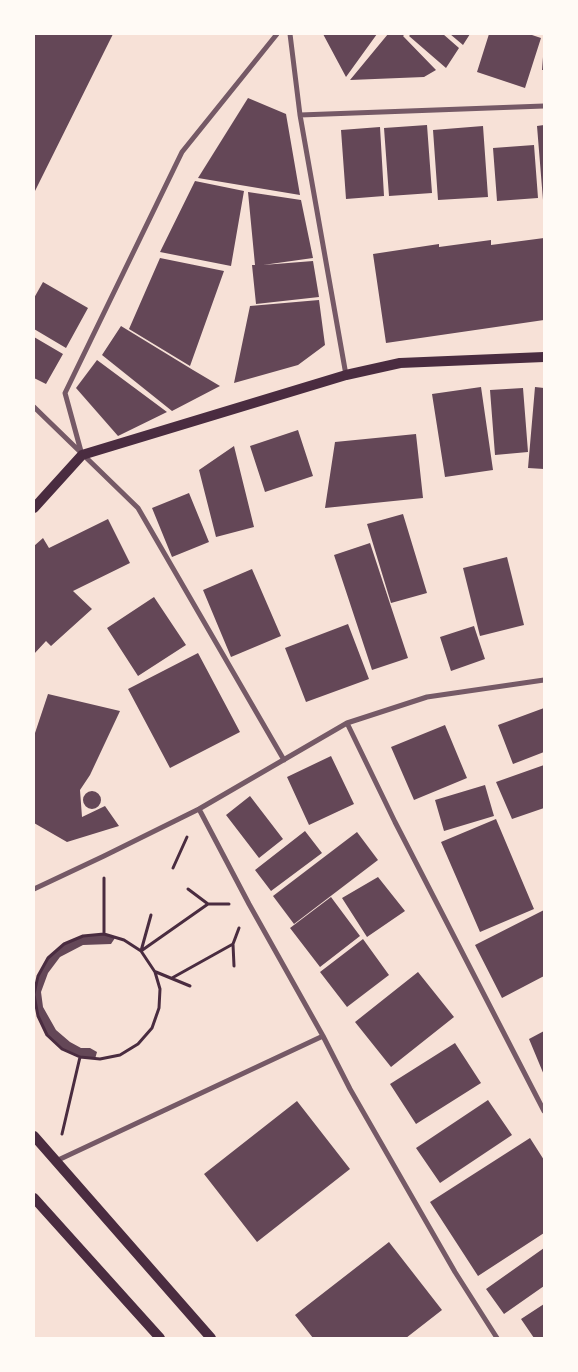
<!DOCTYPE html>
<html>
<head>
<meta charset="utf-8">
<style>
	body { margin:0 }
	#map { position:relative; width:578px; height:1372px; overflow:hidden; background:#f7e1d7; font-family:Merriweather,serif }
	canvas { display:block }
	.frame { position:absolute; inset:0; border:35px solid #fffaf5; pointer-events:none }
</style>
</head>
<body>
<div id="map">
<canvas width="578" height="1372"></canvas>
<div class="frame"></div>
</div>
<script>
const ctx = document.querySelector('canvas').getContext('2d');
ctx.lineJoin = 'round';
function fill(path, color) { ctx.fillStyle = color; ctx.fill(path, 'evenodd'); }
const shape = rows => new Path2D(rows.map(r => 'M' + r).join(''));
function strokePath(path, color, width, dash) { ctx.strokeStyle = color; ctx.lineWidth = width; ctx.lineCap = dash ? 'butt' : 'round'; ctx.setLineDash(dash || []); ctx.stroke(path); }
fill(shape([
	[34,34,113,34,35,191,34,191],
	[323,34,377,34,346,77],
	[388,34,405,34,403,36,436,70,424,77,350,80],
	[411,34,443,34,459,48,446,68,409,36],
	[450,34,470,34,463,45],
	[489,34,529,34,541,38,525,88,477,72],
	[543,57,544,57,544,70,542,70],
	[248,98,286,114,300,195,198,178],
	[427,125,432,193,389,196,384,128],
	[544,125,544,200,543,200,537,126],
	[483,126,488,197,438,200,433,130],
	[380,127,384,196,346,199,341,130],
	[534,145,538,198,497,201,493,148],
	[195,181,244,191,231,266,160,252],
	[248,192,301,200,313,258,263,265,313,261,319,297,256,304,252,265,255,265],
	[544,238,544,320,386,343,373,254,439,244,439,247,491,240,491,245],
	[160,258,224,271,190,366,129,329],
	[43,282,88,308,66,348,34,329,34,298],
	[319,300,325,345,298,365,234,383,250,306],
	[121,326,193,370,220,386,172,411,102,355],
	[34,337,63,354,46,384,34,378],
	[97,360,167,412,118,436,76,388],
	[481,387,493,470,445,477,432,394],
	[535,387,544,388,544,469,528,468],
	[523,388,528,452,495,455,490,390],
	[298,430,313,476,265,492,250,446],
	[416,434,423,498,325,508,335,442],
	[234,446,254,527,216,537,199,470],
	[189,493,209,542,172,557,152,508],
	[403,514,427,593,391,603,367,524],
	[108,519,130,563,73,591,92,609,51,646,46,641,34,654,34,546,43,538,49,548],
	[370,543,408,658,372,670,334,555],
	[507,557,524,625,480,636,463,568],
	[252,569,281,636,231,657,203,590],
	[154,597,186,645,138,676,107,628],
	[348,624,369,679,306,702,285,648],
	[474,626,485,659,451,671,440,637],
	[198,653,240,732,170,768,128,689],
	[48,694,120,711,90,775,80,790,82,817,105,806,119,826,67,842,34,823,34,736],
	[544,708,544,752,513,764,498,725],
	[445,725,467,778,414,800,391,747],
	[331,756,354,804,309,825,287,777],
	[544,765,544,808,512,819,496,782],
	[485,785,494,816,444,831,435,800],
	'83 800a9 9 0 1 1 18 0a9 9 0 1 1-18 0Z',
	[250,796,283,839,259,858,226,815],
	[496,819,534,909,480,932,441,842],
	[305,831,322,853,271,891,255,870],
	[357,832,378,860,294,924,273,896],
	[378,877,405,911,367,937,342,898],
	[331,897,360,936,320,967,290,928],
	[544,910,544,976,502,998,475,945],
	[104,934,115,938,111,944,83,945,60,957,48,973,41,992,43,1007,56,1030,70,1042,81,1048,90,1048,97,1052,95,1059,81,1057,62,1049,47,1035,38,1016,34,995,38,976,48,958,64,944,83,936],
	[363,939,389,975,347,1007,320,972],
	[418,972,454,1017,391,1067,355,1022],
	[544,1031,544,1075,529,1039],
	[455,1043,481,1083,416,1124,390,1084],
	[488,1100,512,1135,440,1183,416,1148],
	[297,1101,350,1169,257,1242,204,1174],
	[530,1138,544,1160,544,1233,478,1276,430,1202],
	[389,1242,442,1310,406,1338,313,1338,295,1315],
	[544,1248,544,1286,504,1314,486,1289],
	[544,1304,544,1338,534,1338,521,1319]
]), '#644757');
strokePath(shape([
	[173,868,187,837],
	[188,889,208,904,229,904],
	[104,934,104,878],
	[141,951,208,904],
	[141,951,151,915],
	[234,966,233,944,239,928],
	[156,972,190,986],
	[172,978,233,944],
	[34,994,38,976,48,958,64,944,83,936,104,934,124,940,141,951,155,972,160,989,159,1008,152,1028,138,1044,120,1055,100,1059,80,1057,62,1049,47,1035,38,1016,34,995],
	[62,1134,80,1057]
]), '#4a2c40', 3);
strokePath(shape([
	[290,34,300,115,346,375],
	[300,115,544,106],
	[34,407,138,508,284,760],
	[82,455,65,393,182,152,277,34],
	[347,723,395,822,544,1111],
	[199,809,249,904,323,1036,350,1089,455,1272,497,1338],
	[34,889,104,856,199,809,347,723,427,697,544,680],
	[56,1161,323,1036]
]), '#755966', 5);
strokePath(shape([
	[34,508,82,455,346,375,400,363,544,357],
	[34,1136,211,1338],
	[34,1198,160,1338]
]), '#4a2c40', 10);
</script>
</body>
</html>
